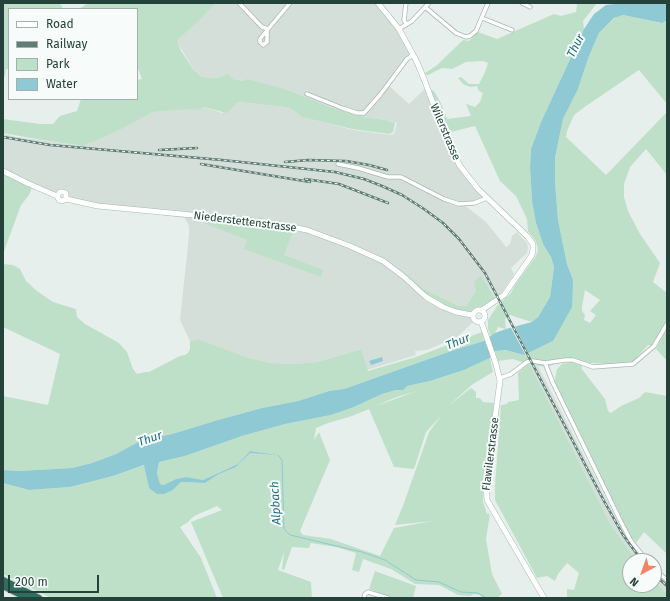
<!DOCTYPE html>
<html>
<head>
<meta charset="utf-8">
<style>
	body { margin:0 }
	#map { position:relative; width:670px; height:601px; overflow:hidden; background:#e6efeb; font-family:"Fira Sans",sans-serif }
	canvas { display:block }
	.frame { position:absolute; inset:0; border:4px solid #24423a; pointer-events:none }
	.legend { position:absolute; left:8px; top:8px; width:130px; height:92px; box-sizing:border-box; background:#f7fbf9; border:1px solid #a3b1ad; margin:0; padding:5px 7px; list-style:none; font-size:12px; color:#24423a }
	.legend li { display:flex; align-items:center; gap:8px; height:20px }
	.legend b { width:20px; border:1px solid #a3b1ad }
	.north { position:absolute; left:622px; top:553px; width:40px; height:40px; box-sizing:border-box; background:#f7fbf9; border:1px solid #a3b1ad; border-radius:50%; rotate:221deg; font-size:11px; font-weight:700; line-height:16px; text-align:center; color:#24423a }
	.north::after { content:''; display:block; margin:auto; width:14px; height:18px; background:#f4845f; clip-path:polygon(50% 0,100% 100%,50% 72%,0 100%) }
	.scale { position:absolute; left:8px; top:575px; width:91px; height:18px; box-sizing:border-box; border:2px solid #24423a; border-top:0; padding-left:5px; font-size:12px; line-height:14px; white-space:nowrap; color:#24423a; -webkit-text-stroke:3px #f7fbf9; paint-order:stroke }
</style>
</head>
<body>
<div id="map">
<canvas width="670" height="601"></canvas>
<div class="frame"></div>
<ul class="legend">
<li><b style="height:5px;background:#fff"></b>Road</li>
<li><b style="height:5px;background:#5f7d75"></b>Railway</li>
<li><b style="height:11px;background:#bfe0c8"></b>Park</li>
<li><b style="height:11px;background:#8ec9d4"></b>Water</li>
</ul>
<div class="north">N</div>
<div class="scale">200 m</div>
</div>
<script>
const ctx = document.querySelector('canvas').getContext('2d');
ctx.lineJoin = 'round';
function fill(path, color) { ctx.fillStyle = color; ctx.fill(path, 'evenodd'); }
const shape = rows => new Path2D(rows.map(r => 'M' + r).join(''));
function strokePath(path, color, width, dash) { ctx.strokeStyle = color; ctx.lineWidth = width; ctx.lineCap = dash ? 'butt' : 'round'; ctx.setLineDash(dash || []); ctx.stroke(path); }
function write(font, color, halo, rows, align = 'center') {
  ctx.font = font + ' "Fira Sans",sans-serif'; ctx.lineWidth = 4; ctx.setLineDash([]); ctx.textBaseline = 'middle'; ctx.strokeStyle = halo; ctx.fillStyle = color; for (const [text, x, y, turn = 0] of rows) {
    ctx.save(); ctx.translate(x, y); ctx.rotate((+turn || 0) * Math.PI / 180); ctx.textAlign = isNaN(turn) ? turn : align; if (halo) ctx.strokeText(text, 0, 0); ctx.fillText(text, 0, 0); ctx.restore();
  }
}
fill(shape([
	[216,3,378,3,396,24,413,55,388,85,409,104,426,88,452,153,487,198,463,204,486,222,506,247,510,244,512,236,517,232,527,243,528,248,527,253,511,268,514,274,502,292,502,293,495,297,481,275,476,291,466,306,459,306,424,289,405,272,417,289,472,316,474,321,457,337,427,350,415,351,416,355,367,370,360,349,317,362,294,364,272,363,249,358,198,339,190,341,180,320,189,235,189,226,185,218,162,215,162,212,98,206,66,199,63,192,57,196,3,171,3,134,16,137,84,146,90,141,93,142,122,129,153,112,203,107,222,113,238,102,286,107,293,110,303,117,353,130,391,135,394,134,397,123,386,120,363,117,330,107,288,90,233,79,225,76,218,78,201,77,197,71,195,72,176,40,200,20],
	[536,362,618,522,645,561,637,561,611,525,529,363],
	[654,570,667,582,667,594,654,580]
]), '#d4dfda');
fill(shape([
	[3,3,60,3,63,9,9,9,9,69,6,69,5,76,3,78],
	[88,3,216,3,200,20,177,40,181,51,195,72,196,71,201,77,218,78,228,74,233,79,244,81,247,79,288,90,330,107,363,117,386,120,395,123,393,132,390,134,352,129,302,117,293,110,286,107,238,102,227,113,203,107,200,110,189,109,153,112,122,129,93,142,90,142,84,146,42,140,3,133,3,119,40,124,53,124,60,116,77,111,81,99,137,99,137,80,142,79,137,66,137,9,79,9],
	[579,3,597,3,583,21,584,29,541,122,531,149,530,167,532,201,536,223,543,244,551,257,554,267,550,297,538,317,532,322,510,315,505,319,506,329,498,327,495,333,491,337,488,329,488,320,497,306,511,293,515,285,536,256,538,250,537,245,535,240,528,231,527,219,516,196,500,181,475,126,447,133,431,90,434,91,441,103,447,119,471,116,466,104,475,107,480,102,483,93,479,91,477,86,470,87,463,84,458,78,461,77,469,84,479,84,485,72,488,63,483,61,466,62,452,69,442,68,428,75,426,75,425,73,436,66,461,42,463,40,469,41,478,32,497,39,554,14,561,16,576,12,577,4],
	[623,15,661,23,667,20,667,104,639,70,586,106,574,115,567,131,566,137,606,175,667,112,667,175,646,149,630,167,624,184,624,197,628,211,640,234,660,263,653,282,667,293,667,324,654,346,648,345,630,365,590,363,574,359,562,360,548,367,538,366,533,358,524,363,513,359,498,361,495,351,504,350,524,355,553,341,573,280,567,264,558,220,555,182,555,158,563,119,578,89,589,56,599,33,616,17],
	[585,290,600,300,590,311,596,315,590,323,584,320,585,315,582,311,582,307],
	[3,174,32,188,29,195,21,205,3,254],
	[110,210,295,227,284,255,323,270,321,277,244,249,247,240,204,223,206,219],
	[3,264,13,265,20,269,26,281,37,291,53,302,76,309,77,317,85,324,119,343,127,352,133,369,137,374,145,372,149,372,180,356,185,355,188,353,190,349,190,341,198,339,249,358,272,363,294,364,317,362,361,349,368,371,416,357,482,332,484,341,454,350,344,389,329,391,298,401,262,408,218,420,172,434,140,441,116,454,92,463,72,468,19,471,3,470,3,396,48,405,60,354,3,327],
	[405,272,424,289,459,306,466,306,476,291,474,282,481,275,495,298,483,307,479,307,466,314,443,307,403,276],
	[667,327,667,361,656,349],
	[490,358,493,372,473,384,448,406,471,388,476,392,476,398,480,398,483,402,494,403,483,490,483,502,487,514,490,514,486,539,492,574,502,594,497,598,482,598,480,595,474,594,470,596,458,595,439,585,415,584,391,569,363,559,359,572,352,570,356,553,336,547,311,543,309,548,292,547,284,570,282,569,284,552,278,570,311,582,312,598,223,598,191,522,222,510,217,506,194,516,188,522,180,527,201,558,217,598,51,598,3,574,3,483,29,490,70,487,113,476,145,465,149,488,173,490,181,482,205,483,219,474,236,467,250,453,271,454,250,451,238,464,203,480,185,477,176,479,165,485,160,484,157,474,159,462,185,456,242,436,285,424,331,415,354,407,382,394,396,390,402,390,407,386,430,381,464,370],
	[417,391,376,406,394,398],
	[369,409,394,467,414,469,426,432,441,416,429,432,404,503,395,525,433,521,394,528,380,556,331,539,303,535,300,531,330,460,319,432,314,440,316,428,328,423,352,416],
	[572,362,583,365,581,368,605,399,608,411,611,413,621,406,639,398,645,392,667,396,667,554,644,532,636,543,621,522,554,385,557,369,562,364],
	[529,363,611,525,637,561,630,561,630,585,654,585,654,580,667,594,667,598,575,598,567,597,567,589,574,590,579,573,567,563,558,574,555,581,547,576,537,578,495,500,495,485,501,405,507,404,508,402,519,400,518,373],
	[375,571,416,586,413,598,393,598,369,589]
]), '#bfe0c8');
fill(shape([
	[623,3,667,3,667,20,662,23,623,15,614,18,599,33,589,56,578,89,563,119,555,158,555,182,558,220,567,264,573,280,572,307,553,341,524,355,505,350,495,351,490,358,464,370,430,381,407,386,403,390,396,390,382,394,354,407,331,415,285,424,242,436,185,456,159,462,157,473,160,484,164,485,176,479,186,477,203,480,238,464,250,451,278,455,250,453,236,467,219,474,205,483,181,482,173,490,164,494,157,494,149,488,144,465,113,476,70,487,29,490,3,483,3,470,19,471,72,468,92,463,116,454,140,441,172,434,218,420,262,408,298,401,329,391,344,389,454,350,484,341,495,333,506,329,532,322,538,317,550,297,554,267,551,257,543,244,536,223,532,201,530,167,531,149,541,122,584,29,594,14,606,5],
	[382,357,383,361,371,365,369,361]
]), '#8ec9d4');
fill(shape([
	[514,325,529,355,530,355,526,356,510,326]
]), '#e6efeb');
strokePath(shape([
	[278,455,282,460,284,529,290,535,362,552,385,560,416,580,439,582,461,592,478,593,486,598]
]), '#8ec9d4', 1);
const street = shape([
	[239,3,262,27,268,29],
	[406,3,404,20,406,24],
	[522,3,530,7],
	[425,7,456,33,466,37,470,36,476,31,488,3],
	[482,18,512,30],
	[399,29,412,21,429,3],
	[267,30,267,42,263,45,260,42,260,39,264,34,290,3],
	[307,94,342,108,357,113,364,113,380,95,407,59,413,55],
	[338,164,358,168,388,177,401,177,444,199,459,204,474,203,487,198],
	[545,363,553,383,621,522,631,541,647,561],
	[500,378,511,374,527,362,533,361,545,363,565,360,573,360,593,367,633,364,654,346,667,324],
	[654,569,667,580],
	[364,598,365,594,368,592,388,598]
]);
const secondary = shape([
	[378,3,399,29,417,62,424,79,447,141,460,166,478,189,527,236,533,244,533,249,532,255,504,295,482,310],
	[3,171,27,183,57,196],
	[57,196,60,192,63,192,66,193,66,199],
	[57,196,59,200,62,201,66,199],
	[66,199,98,206,265,222,307,230,350,246,383,261,403,276,426,297,443,307,456,312,472,315],
	'473 316a6 6 0 1 1 12 0a6 6 0 1 1-12 0Z',
	[481,321,496,364,500,381,486,485,487,500,544,598]
]);
const highway = shape([
	[3,580,39,598],
	[3,586,27,598]
]);
strokePath(street, '#a8b8b2', 5);
strokePath(secondary, '#a4bbb3', 6);
strokePath(highway, '#c2cac8', 8);
strokePath(street, '#fff', 3.5);
strokePath(secondary, '#fff', 5);
strokePath(highway, '#2f6f62', 6);
const rail = shape([
	[3,137,50,145,222,160,335,172,364,179,382,186,402,195,424,209,443,223,459,239,485,273,604,501,623,535,642,561],
	[159,150,197,148],
	[285,162,308,160,346,161,369,165,387,170],
	[201,164,310,182],
	[305,179,339,184,388,203],
	[654,574,667,586]
]);
strokePath(rail, '#5f7d75', 2.5);
strokePath(rail, '#f7fbf9', 1, [3]);
write('11px', '#24423a', '#f7fbf9', [
	["Wilerstrasse",445,132,67],
	["Niederstettenstrasse",245,222,7],
	["Flawilerstrasse",491,454,-83]
]);
write('italic 12px', '#1c6f80', '#f7fbf9', [
	["Thur",576,46,-63],
	["Thur",458,342,-22],
	["Thur",150,439,-19],
	["Alpbach",276,503,-93]
]);
</script>
</body>
</html>
